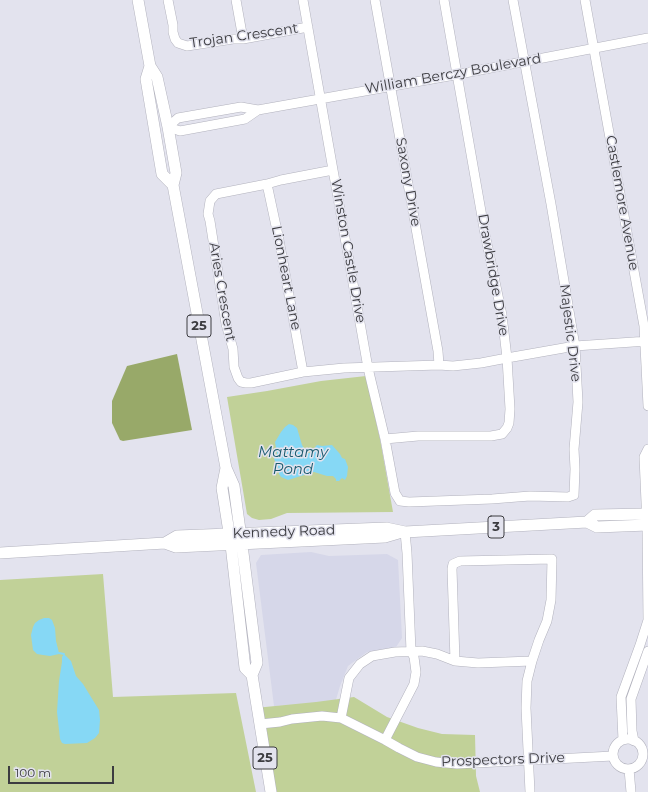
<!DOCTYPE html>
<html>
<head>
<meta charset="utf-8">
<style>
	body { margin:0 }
	#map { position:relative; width:648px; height:792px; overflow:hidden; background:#e3e3ee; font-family:Montserrat,sans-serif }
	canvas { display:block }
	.scale { position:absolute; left:8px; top:766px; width:106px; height:18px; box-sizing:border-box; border:2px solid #3c3c40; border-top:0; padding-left:5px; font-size:12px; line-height:14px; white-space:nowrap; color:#3c3c40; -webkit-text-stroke:3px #e3e3ee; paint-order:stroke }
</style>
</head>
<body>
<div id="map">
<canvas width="648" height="792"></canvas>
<div class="scale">100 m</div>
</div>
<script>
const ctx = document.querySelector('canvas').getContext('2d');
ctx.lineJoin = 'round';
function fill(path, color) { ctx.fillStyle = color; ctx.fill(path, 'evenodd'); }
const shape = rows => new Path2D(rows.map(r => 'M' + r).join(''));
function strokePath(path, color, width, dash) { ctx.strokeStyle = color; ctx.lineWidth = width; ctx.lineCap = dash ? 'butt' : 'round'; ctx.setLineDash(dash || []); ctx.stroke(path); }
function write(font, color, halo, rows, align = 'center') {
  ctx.font = font + ' Montserrat,sans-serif'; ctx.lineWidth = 3; ctx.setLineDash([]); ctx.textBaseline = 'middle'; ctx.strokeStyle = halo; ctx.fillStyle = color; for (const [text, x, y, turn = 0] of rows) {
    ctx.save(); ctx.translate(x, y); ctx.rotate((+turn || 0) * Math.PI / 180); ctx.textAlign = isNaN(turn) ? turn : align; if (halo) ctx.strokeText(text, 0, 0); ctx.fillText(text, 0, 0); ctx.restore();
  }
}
fill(shape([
	[311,552,329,556,387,554,398,560,402,638,396,647,367,652,348,666,340,686,335,703,274,706,256,563,261,555]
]), '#d6d7e9');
fill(shape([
	[366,376,380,439,393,512,287,513,271,519,259,520,252,518,247,514,227,397,267,391,321,381],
	[103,574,113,697,236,693,256,792,0,792,0,580],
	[354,697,387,717,418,728,442,734,475,735,476,776,480,792,269,792,255,708,316,702]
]), '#c1d198');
fill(shape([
	[177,354,192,430,123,441,120,440,112,423,112,401,127,366]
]), '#98a969');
fill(shape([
	[289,424,293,425,297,428,302,445,307,453,310,453,317,445,322,446,332,445,340,454,342,458,345,459,348,467,347,476,345,480,342,478,339,481,336,481,336,479,333,476,327,476,314,472,288,480,281,477,279,474,278,467,274,459,277,454,275,442,281,432,285,427],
	[44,618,49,618,52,620,55,628,56,641,59,653,59,654,50,656,43,655,37,654,33,650,31,635,33,627,35,623,39,620],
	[64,654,71,661,76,676,83,684,99,710,100,720,99,733,95,738,87,743,65,744,62,743,60,739,57,712,59,681,62,662,62,657]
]), '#86d8f5');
strokePath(shape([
	[59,653,64,654]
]), '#86d8f5', 2);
const minor = shape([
	[168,0,173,25,173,32,175,39,178,43,187,46,233,39,243,39,308,27],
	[236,0,243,39],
	[303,0,368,368,385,439,395,493,400,501,409,502,492,499,530,496,568,497,574,495,575,469,574,449,578,402,575,346,551,204,513,0],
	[375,0,438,351,439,365],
	[585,0,644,326,648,406],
	[258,110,245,119,180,131,168,127,178,118,241,107,258,110,449,76,648,38],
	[333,170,281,180,267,184,216,194,210,201,208,214,210,221,226,324,233,349,234,367,238,378,241,382,246,383,251,383,303,372,344,368,439,365,453,366,481,363,507,358,575,346,648,341],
	[267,184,279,240,303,372],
	[385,439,418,436,491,436,502,434,507,428,509,423,510,409,507,358,502,315,485,234,444,0],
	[455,661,452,569,453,564,460,561,552,559,551,600,547,621,539,640,532,661,527,681,526,708,530,792],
	[341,718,349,678,360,664,372,656,395,652,422,651,437,654,455,661,478,663,532,661],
	[260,724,280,722,292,719,322,716,341,718,385,740,399,748,417,757,436,762,457,764,613,756],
	'613 754a15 15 0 1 1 30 0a15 15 0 1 1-30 0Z',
	[385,740,414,684,416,672,414,657,411,651,407,553,405,532],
	[623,740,621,697,640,645,648,620,647,525,644,457,648,449],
	[634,741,632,731,631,699,648,651],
	[629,769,631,792]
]);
const major = shape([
	[138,0,150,66,157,77,168,127,176,173,173,185,226,468,234,486,242,545,257,663,252,675,271,792],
	[150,66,146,79,162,174,173,185],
	[226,468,222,488,231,545,245,668,252,675],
	[587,522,595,515,648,514],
	[165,543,177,536,386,528,405,532,587,522,597,527,648,525],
	[0,553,165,543,176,547,385,537,402,532]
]);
strokePath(minor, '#b2b2bd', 10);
strokePath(major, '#b2b2bd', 12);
strokePath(minor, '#fff', 9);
strokePath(major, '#fff', 11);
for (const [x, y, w] of [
	[199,326,24],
	[496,527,16],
	[265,758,24]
]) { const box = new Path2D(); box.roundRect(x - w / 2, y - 11, w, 22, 3); ctx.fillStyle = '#e3e3ee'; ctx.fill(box); strokePath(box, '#3c3c40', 1); }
write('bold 13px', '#3c3c40', null, [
	["25",199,326],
	["3",496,527],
	["25",265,758]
]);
write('14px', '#3c3c40', '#e3e3ee', [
	["Trojan Crescent",244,36,-8],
	["William Berczy Boulevard",453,74,-10],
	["Saxony Drive",408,182,80],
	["Castlemore Avenue",622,203,80],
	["Winston Castle Drive",348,251,80],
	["Drawbridge Drive",493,275,80],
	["Lionheart Lane",286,278,79],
	["Aries Crescent",222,292,80],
	["Majestic Drive",570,333,83],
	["Kennedy Road",284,532,-2],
	["Prospectors Drive",503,760,-2]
]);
write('italic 15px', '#1a5b6f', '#e3e3ee', [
	["Mattamy",293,453],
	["Pond",293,470]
]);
</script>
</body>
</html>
